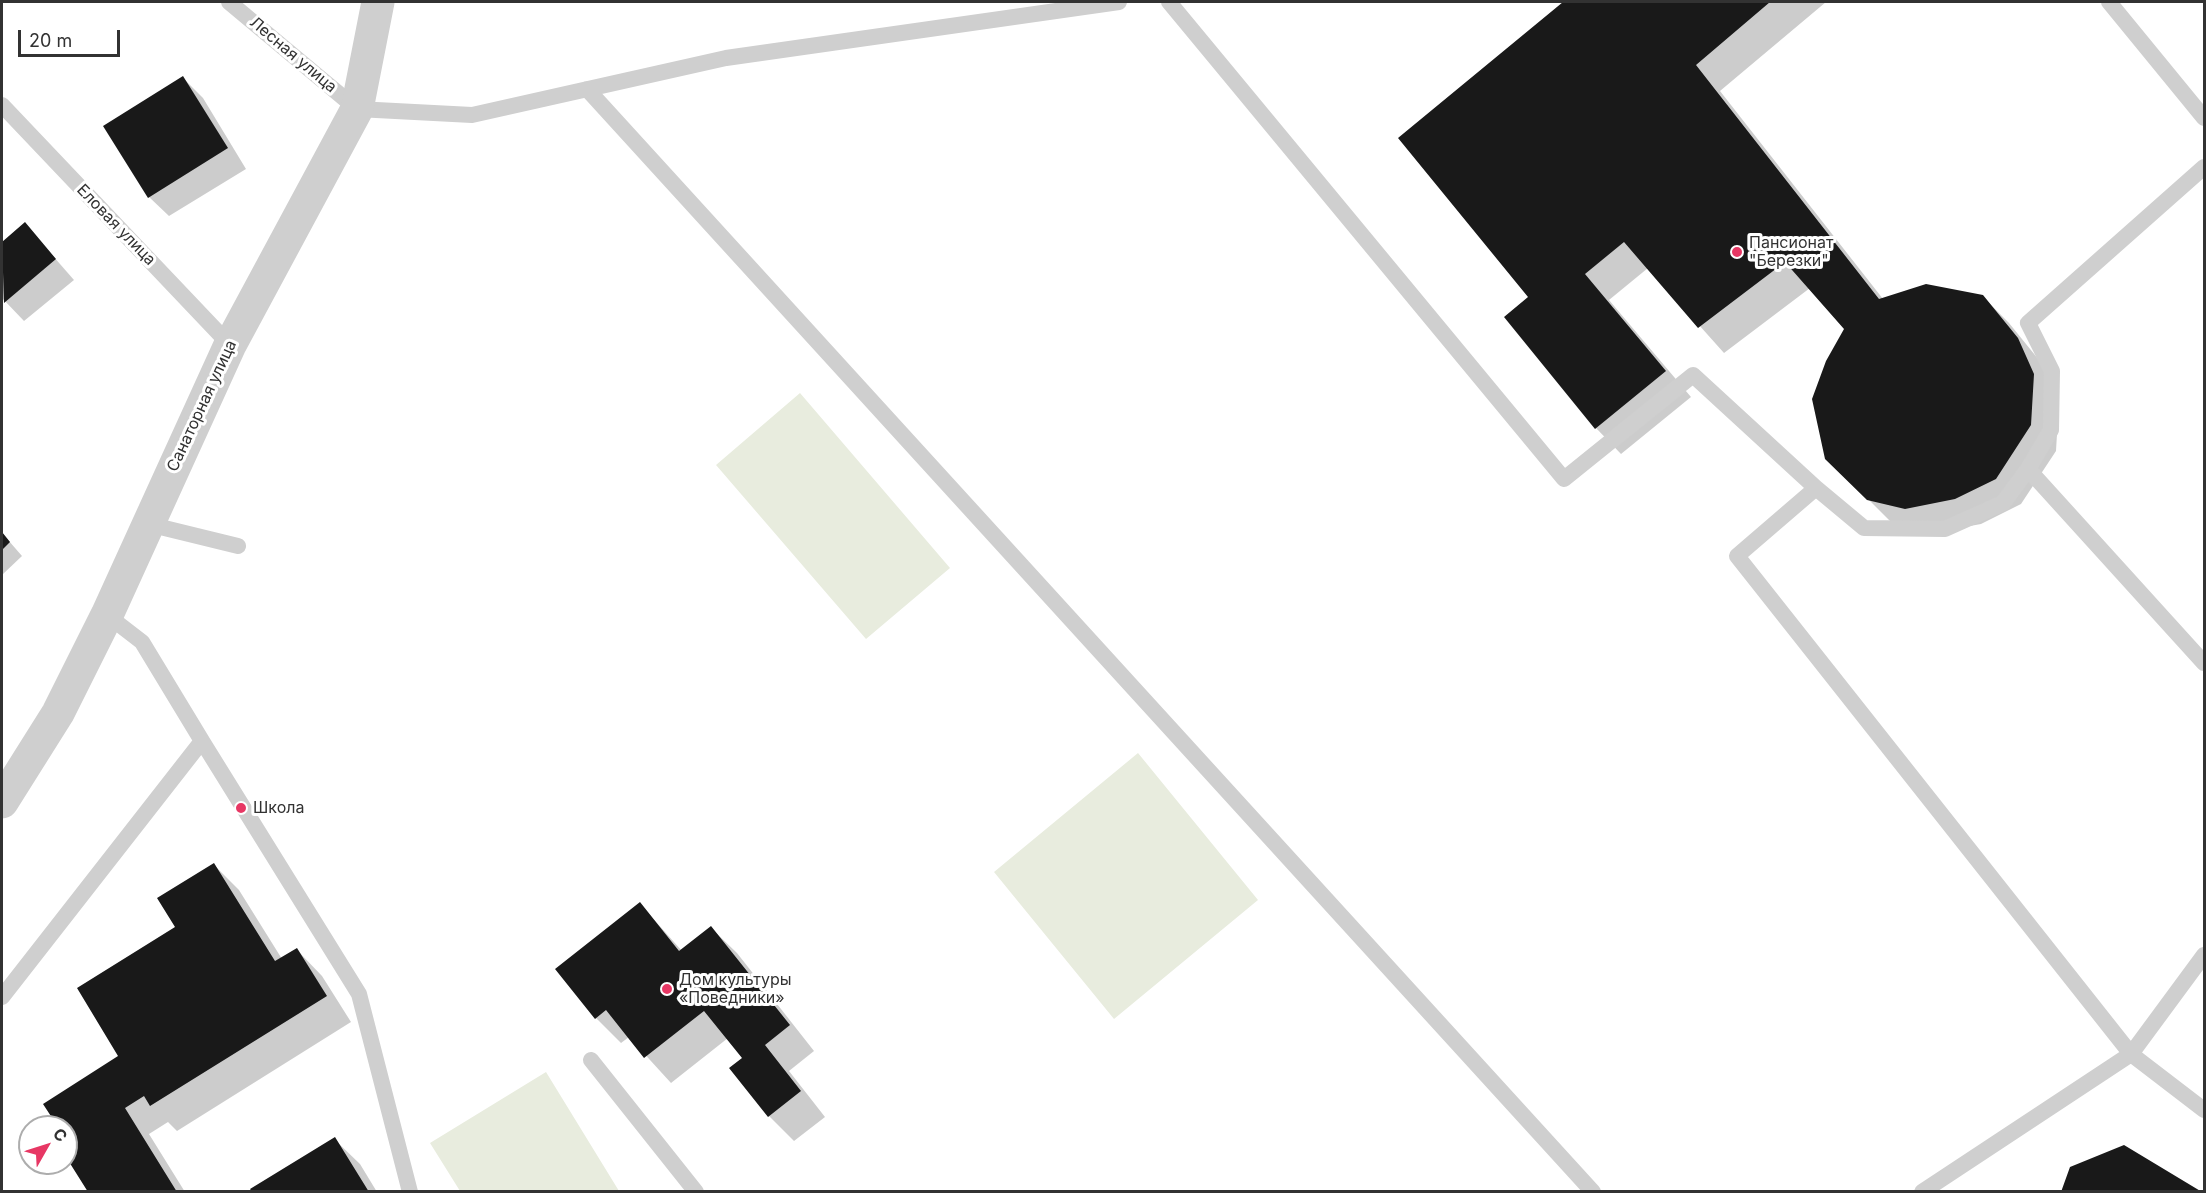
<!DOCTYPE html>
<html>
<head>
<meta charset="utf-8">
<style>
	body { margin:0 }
	#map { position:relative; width:2206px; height:1193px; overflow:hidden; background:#fff; font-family:Inter,sans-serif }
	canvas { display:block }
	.frame { position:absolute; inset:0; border:3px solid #323232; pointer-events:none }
	.north { position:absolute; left:18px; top:1115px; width:60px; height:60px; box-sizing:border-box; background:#fff; border:2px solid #adadad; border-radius:50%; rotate:51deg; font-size:16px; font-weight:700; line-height:24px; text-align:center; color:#323232 }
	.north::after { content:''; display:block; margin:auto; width:21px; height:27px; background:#e73764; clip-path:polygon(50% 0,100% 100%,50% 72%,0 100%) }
	.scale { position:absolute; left:18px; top:30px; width:102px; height:27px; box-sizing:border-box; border:3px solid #323232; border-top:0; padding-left:8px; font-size:18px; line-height:21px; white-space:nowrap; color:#323232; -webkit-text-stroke:4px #fff; paint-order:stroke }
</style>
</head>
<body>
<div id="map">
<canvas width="2206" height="1193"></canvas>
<div class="frame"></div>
<div class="north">С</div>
<div class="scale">20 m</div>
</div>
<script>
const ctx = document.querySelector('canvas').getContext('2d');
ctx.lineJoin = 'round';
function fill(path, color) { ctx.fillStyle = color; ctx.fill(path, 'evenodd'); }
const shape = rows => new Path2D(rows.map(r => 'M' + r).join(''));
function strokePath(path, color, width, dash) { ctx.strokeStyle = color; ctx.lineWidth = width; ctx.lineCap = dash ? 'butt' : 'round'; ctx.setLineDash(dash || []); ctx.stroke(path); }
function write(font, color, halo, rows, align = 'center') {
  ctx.font = font + ' Inter,sans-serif'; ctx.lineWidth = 6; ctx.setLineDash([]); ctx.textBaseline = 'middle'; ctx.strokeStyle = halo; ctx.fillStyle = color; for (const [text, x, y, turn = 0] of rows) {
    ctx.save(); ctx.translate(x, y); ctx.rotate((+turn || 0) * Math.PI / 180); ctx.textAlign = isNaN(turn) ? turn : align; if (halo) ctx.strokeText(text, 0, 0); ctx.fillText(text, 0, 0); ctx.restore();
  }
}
fill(shape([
	[800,393,950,568,866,639,716,465],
	[1138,753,1258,900,1114,1019,994,872],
	[546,1072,619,1191,460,1191,430,1143]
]), '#e8ecde');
fill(shape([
	[1565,2,1826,2,1720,91,1883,299,1983,297,2009,323,2043,365,2059,400,2056,451,2021,504,1981,524,1932,533,1894,525,1827,458,1845,329,1810,288,1724,353,1648,268,1609,300,1691,397,1621,454,1596,428,1530,297,1400,138],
	[183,78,203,98,246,169,169,216,149,197],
	[25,224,74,280,24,321,2,298,2,240,3,242],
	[2,533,22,556,2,575],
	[213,864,239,890,282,959,297,950,322,976,351,1022,177,1131,168,1122,149,1134,185,1192,89,1192,66,1154,66,1127,59,1127,120,1057,177,928],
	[640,904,682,951,711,928,737,953,814,1051,789,1071,825,1117,794,1141,769,1116,744,1059,728,1038,671,1083,629,1037,621,1043,596,1018],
	[334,1139,360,1164,377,1192,253,1192]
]), '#0003');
fill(shape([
	[1563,2,1770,2,1696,65,1879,299,1926,284,1983,295,2018,338,2034,374,2031,425,1996,479,1955,499,1905,509,1867,500,1825,459,1812,399,1826,361,1844,329,1785,262,1698,328,1624,242,1585,274,1666,371,1595,429,1504,317,1528,297,1398,138],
	[183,76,228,148,148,198,103,126],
	[25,222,56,259,4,303,2,242],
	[2,532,10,542,2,550],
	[214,863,275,961,297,948,327,996,150,1106,144,1096,125,1108,177,1192,88,1192,66,1157,66,1127,58,1127,43,1104,118,1056,77,988,175,927,157,898],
	[640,902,679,951,711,926,790,1025,765,1045,801,1091,768,1117,729,1068,742,1058,704,1011,644,1058,606,1010,595,1019,555,969],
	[335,1137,369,1192,252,1192,250,1189],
	[2124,1145,2202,1192,2061,1192,2070,1167]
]), '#191919');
strokePath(shape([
	[229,2,357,109,472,115,726,58,1119,2],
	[1169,2,1564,479,1693,375,1816,488,1737,556,2131,1054,2204,955],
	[2109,2,2204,118],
	[587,89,1593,1192],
	[2,105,230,345],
	[2028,469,2204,663],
	[1816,488,1864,528,1945,529,2003,503,2028,469,2051,430,2052,371,2028,323,2204,167],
	[148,524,238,546],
	[202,741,359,994,410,1192],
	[2,997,202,741,142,642,107,615],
	[591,1060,696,1192],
	[1922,1192,2131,1054,2204,1110]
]), '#cfcfcf', 16);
strokePath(shape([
	[2,802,58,713,107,615,230,345,357,109,378,2]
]), '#cfcfcf', 33);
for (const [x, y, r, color] of [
	[1737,252,6,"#e73764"],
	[241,808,6,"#e73764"],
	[667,989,6,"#e73764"]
]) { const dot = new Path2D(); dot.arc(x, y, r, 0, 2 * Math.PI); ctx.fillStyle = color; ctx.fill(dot); strokePath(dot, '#fff', 2); }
write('16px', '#323232', '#fff', [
	["Лесная улица",293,55,40],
	["Еловая улица",116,225,46],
	["Санаторная улица",202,406,-65]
]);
write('16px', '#323232', '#fff', [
	["Пансионат",1749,243],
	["\"Березки\"",1749,261],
	["Школа",253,808],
	["Дом культуры",679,980],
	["«Поведники»",679,998]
], 'left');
</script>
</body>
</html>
